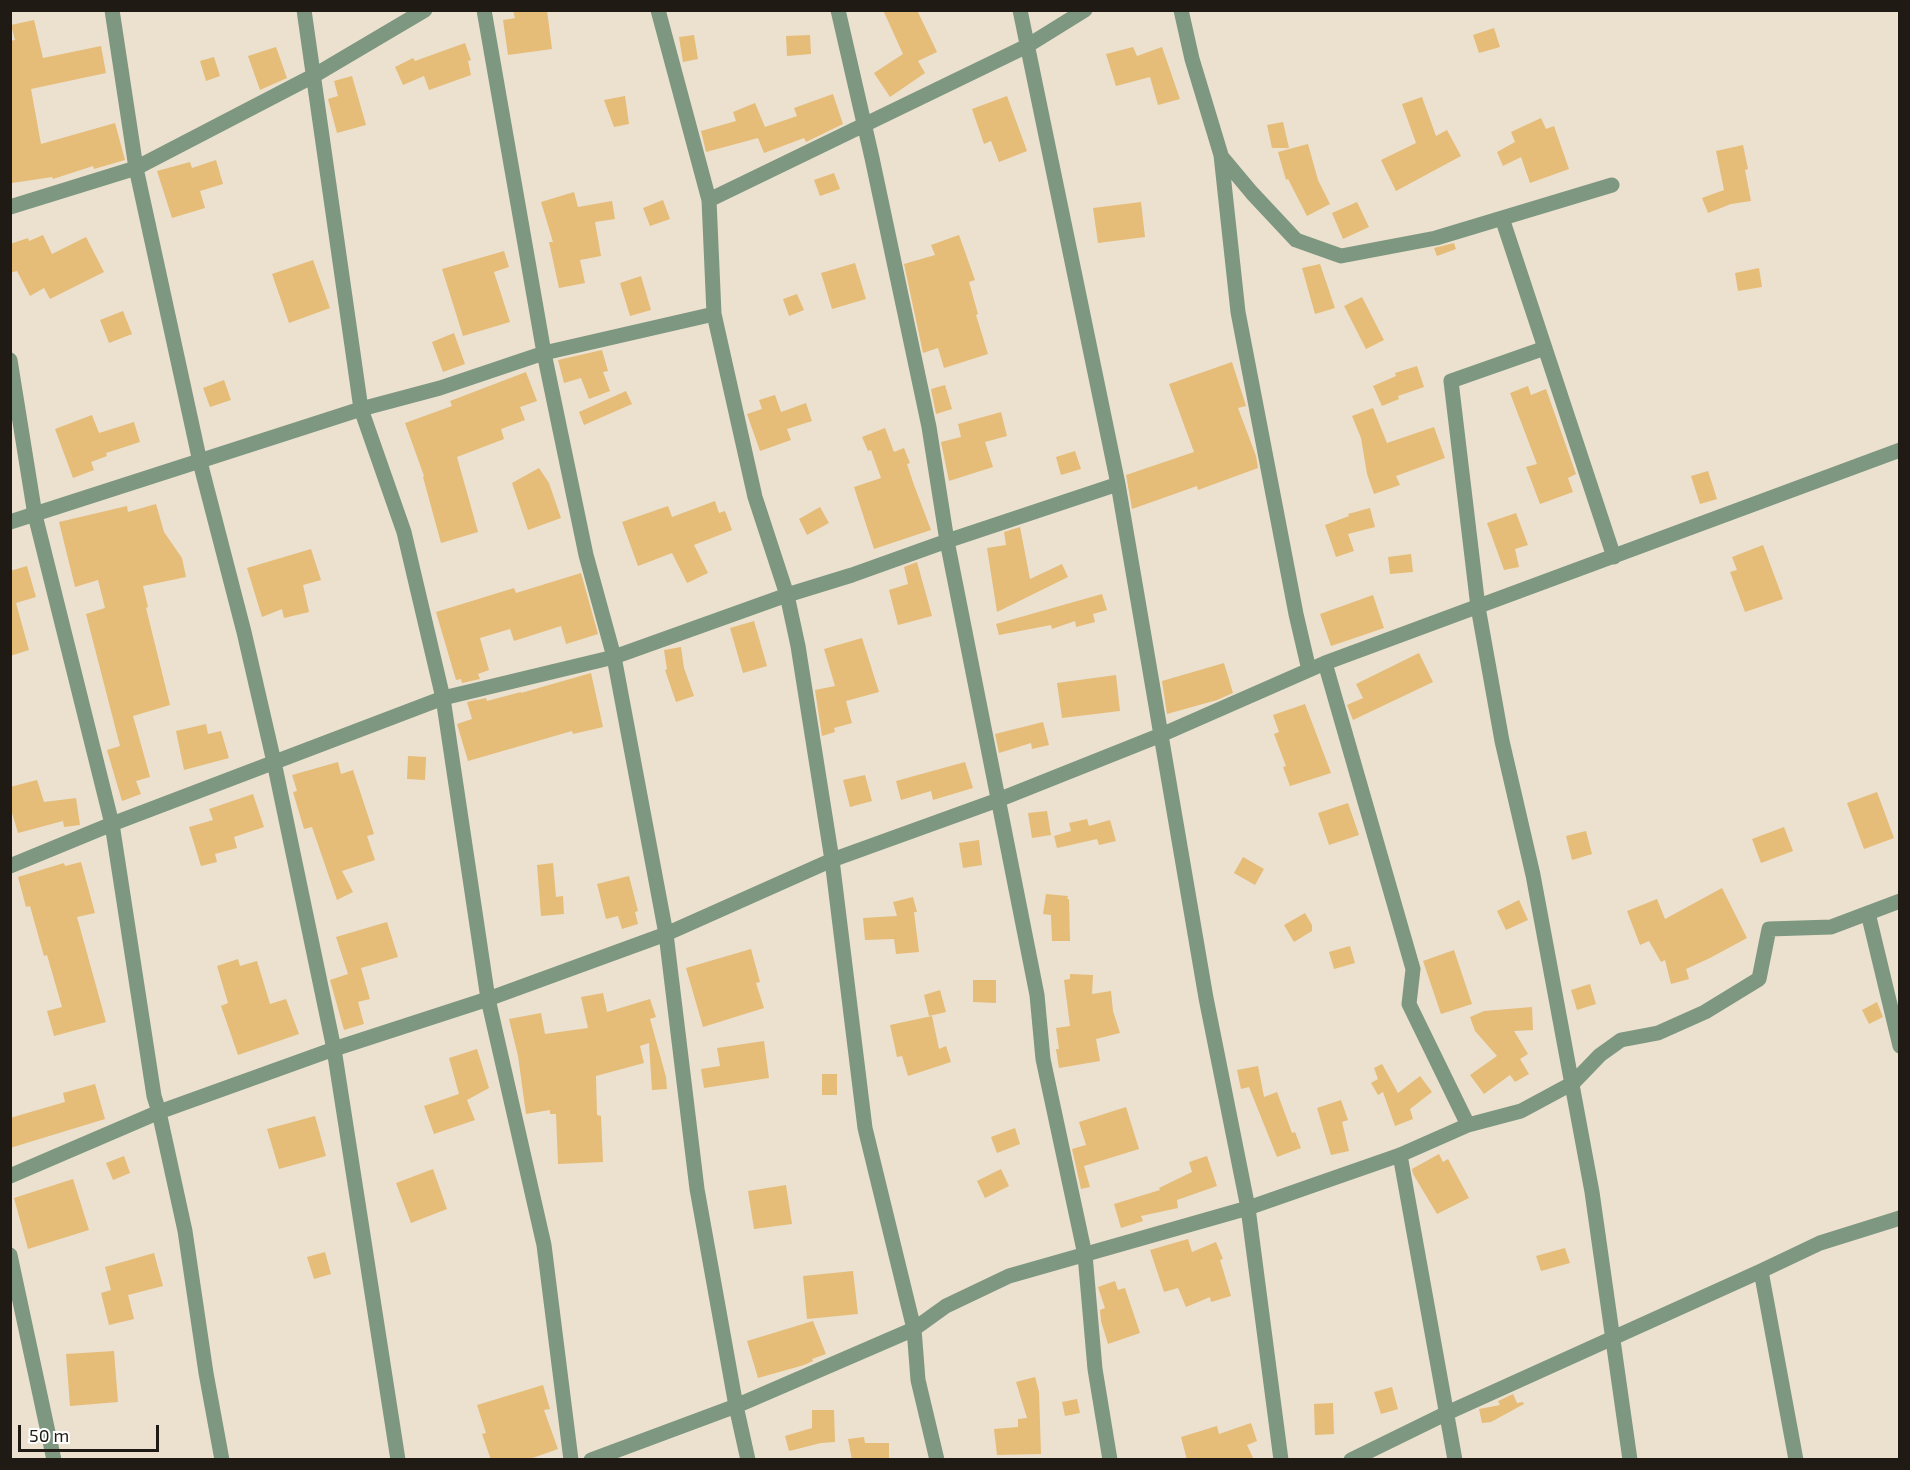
<!DOCTYPE html>
<html>
<head>
<meta charset="utf-8">
<style>
	body { margin:0 }
	#map { position:relative; width:1910px; height:1470px; overflow:hidden; background:#ece1cf; font-family:"Exo 2",sans-serif }
	canvas { display:block }
	.frame { position:absolute; inset:0; border:12px solid #1f1b14; pointer-events:none }
	.scale { position:absolute; left:18px; top:1425px; width:141px; height:27px; box-sizing:border-box; border:3px solid #1f1b14; border-top:0; padding-left:8px; font-size:18px; line-height:21px; white-space:nowrap; color:#1f1b14; -webkit-text-stroke:4px #fff; paint-order:stroke }
</style>
</head>
<body>
<div id="map">
<canvas width="1910" height="1470"></canvas>
<div class="frame"></div>
<div class="scale">50 m</div>
</div>
<script>
const ctx = document.querySelector('canvas').getContext('2d');
ctx.lineJoin = 'round';
function fill(path, color) { ctx.fillStyle = color; ctx.fill(path, 'evenodd'); }
const shape = rows => new Path2D(rows.map(r => 'M' + r).join(''));
function strokePath(path, color, width, dash) { ctx.strokeStyle = color; ctx.lineWidth = width; ctx.lineCap = dash ? 'butt' : 'round'; ctx.setLineDash(dash || []); ctx.stroke(path); }
fill(shape([
	[513,10,547,10,552,49,508,55,503,20,515,18],
	[883,10,917,10,937,52,918,61,925,73,890,97,874,73,903,54],
	[34,20,43,58,101,46,106,73,31,89,41,144,115,123,125,160,94,169,93,166,53,179,52,177,12,183,10,171,10,41,15,40,11,25],
	[1494,28,1500,47,1479,53,1473,35],
	[694,35,698,59,683,62,679,37],
	[810,35,811,54,787,56,786,36],
	[465,43,471,60,468,61,471,75,429,90,424,76,403,85,395,67,413,58,415,61],
	[276,47,287,78,260,90,248,56],
	[1133,47,1137,56,1162,47,1180,99,1158,105,1150,77,1116,86,1106,54],
	[214,57,220,76,206,81,200,61],
	[352,76,366,125,337,133,328,99,338,96,334,81],
	[833,94,843,124,806,142,804,138,764,153,758,138,706,152,701,131,736,121,733,112,755,103,765,127,797,116,794,108],
	[625,96,629,124,614,127,604,100],
	[1007,96,1027,151,999,162,991,141,984,144,972,109],
	[1422,97,1436,136,1447,130,1461,156,1396,191,1381,160,1416,143,1402,104],
	[1541,118,1546,129,1554,126,1569,169,1530,183,1521,157,1503,166,1497,152,1515,142,1511,132],
	[1283,122,1289,148,1272,148,1267,125],
	[1308,144,1318,180,1330,204,1307,216,1288,179,1286,180,1278,152],
	[1743,145,1748,169,1745,170,1751,201,1731,204,1708,213,1702,198,1724,190,1716,151],
	[216,160,223,184,200,191,205,208,172,218,157,171,190,162,192,168],
	[834,173,840,189,820,196,814,180],
	[574,192,578,207,612,201,615,219,595,222,601,256,580,260,585,283,559,288,549,242,553,242,541,202],
	[663,200,670,219,650,226,643,208],
	[1141,202,1145,237,1098,243,1093,208],
	[1357,202,1369,227,1343,239,1332,213],
	[43,235,52,254,86,237,104,272,50,299,44,288,30,296,17,271,10,273,10,244,28,238,29,241],
	[959,235,975,280,969,282,978,314,976,315,988,354,944,368,938,348,923,353,904,264,935,255,931,245],
	[1454,243,1456,249,1437,256,1434,248],
	[504,251,509,267,494,272,510,322,463,336,442,269],
	[313,260,330,308,289,323,272,274],
	[855,263,866,299,832,309,821,273],
	[1320,264,1335,308,1315,314,1302,268],
	[1759,268,1762,287,1738,291,1735,273],
	[641,276,651,310,630,316,620,283],
	[797,294,804,310,789,316,783,299],
	[1362,297,1384,340,1366,349,1344,306],
	[123,311,132,334,109,343,100,320],
	[454,333,465,364,443,372,432,342],
	[602,350,608,371,603,372,610,391,589,399,581,378,564,383,558,360],
	[1232,362,1246,406,1238,408,1256,456,1258,468,1198,490,1197,486,1132,509,1126,475,1194,452,1169,384],
	[1417,366,1424,387,1398,396,1399,399,1382,406,1373,386,1396,376,1395,373],
	[526,372,537,401,520,407,525,420,501,429,504,439,457,457,478,532,441,543,423,477,424,476,405,423,452,406,450,401],
	[224,380,231,400,210,407,203,388],
	[945,385,952,409,936,414,931,389],
	[1528,386,1531,395,1546,389,1576,474,1568,478,1573,492,1540,504,1526,467,1537,464,1510,393],
	[626,391,632,404,584,425,579,412],
	[775,395,781,412,806,403,812,421,787,429,791,440,760,451,747,414,762,409,759,400],
	[1373,408,1387,443,1434,427,1445,458,1396,476,1400,485,1374,494,1367,474,1361,438,1352,416],
	[1001,412,1007,436,985,442,993,467,949,481,941,442,961,437,958,424],
	[92,415,99,433,134,422,140,442,106,453,107,456,91,462,94,470,73,478,55,429],
	[885,428,894,452,904,448,910,463,907,464,914,485,931,530,874,549,854,487,881,478,871,450,868,451,862,437],
	[1075,451,1081,469,1061,475,1056,457],
	[539,468,549,483,561,518,528,530,512,483],
	[1708,471,1717,499,1700,504,1691,476],
	[715,501,719,513,725,511,732,530,694,545,708,573,687,583,672,553,638,566,622,522,668,506,672,517],
	[156,504,164,532,182,558,186,577,143,586,148,607,146,608,170,705,133,716,150,777,136,781,141,794,122,801,107,750,120,746,86,614,105,608,98,580,75,587,59,522,127,506,128,512],
	[820,507,829,523,807,535,799,519],
	[1370,508,1375,527,1348,534,1354,551,1336,557,1325,525,1349,516,1348,514],
	[1516,513,1528,545,1515,549,1519,567,1504,570,1487,523],
	[1020,527,1030,579,1062,564,1068,577,997,612,987,548,1006,545,1004,532],
	[1763,545,1783,599,1745,612,1730,572,1737,570,1732,557],
	[311,549,321,580,303,585,309,612,284,618,282,609,262,617,247,568],
	[1411,554,1413,572,1390,574,1388,557],
	[917,562,932,616,898,625,889,590,908,584,904,567],
	[27,566,36,597,16,603,29,650,10,656,10,571],
	[581,573,598,634,566,644,561,626,514,641,510,629,480,638,489,670,478,674,480,679,462,683,461,679,456,680,436,612,514,588,516,593],
	[1102,594,1107,610,1093,614,1095,622,1076,627,1075,621,1052,629,1051,625,999,635,996,624],
	[1373,595,1384,628,1331,646,1320,614],
	[754,621,767,666,743,673,730,628],
	[862,638,879,692,846,701,852,723,834,728,835,732,822,736,815,690,835,686,824,649],
	[681,647,684,668,694,696,676,702,665,670,667,669,664,650],
	[1419,653,1433,682,1353,720,1347,705,1363,698,1356,684],
	[1224,663,1233,693,1217,700,1167,714,1162,681],
	[591,673,603,727,573,734,572,731,468,761,457,724,472,719,467,702,486,698,487,701,521,692,521,693],
	[1116,675,1120,711,1062,718,1057,683],
	[1305,704,1331,773,1290,786,1283,767,1286,766,1274,734,1279,732,1273,715],
	[1043,722,1049,745,1032,749,1031,743,999,753,995,734],
	[206,724,208,734,221,731,229,758,184,770,176,731],
	[408,756,426,757,425,780,407,779],
	[338,762,341,774,353,770,374,834,367,836,375,860,342,871,353,892,337,900,312,827,304,829,293,792,297,791,292,775],
	[965,762,973,788,933,800,931,791,901,800,896,781],
	[865,775,872,801,850,807,843,780],
	[37,780,44,802,76,798,80,825,64,827,63,821,18,833,10,806,10,787],
	[1877,792,1894,838,1864,849,1847,803],
	[253,794,264,827,234,837,237,848,215,854,217,862,201,866,189,827,213,820,209,809],
	[1348,803,1359,835,1329,845,1318,813],
	[1047,811,1051,835,1032,838,1028,813],
	[1087,819,1089,826,1110,820,1116,841,1099,845,1097,839,1057,848,1054,836,1071,831,1069,823],
	[1784,827,1793,851,1761,863,1752,839],
	[1586,831,1592,854,1572,860,1566,836],
	[979,840,982,865,963,868,959,843],
	[1243,857,1264,869,1255,885,1234,873],
	[81,862,95,913,77,917,106,1022,54,1036,47,1011,62,1007,47,955,44,956,30,906,26,907,18,877,64,863,65,866],
	[553,863,556,897,563,896,564,914,541,916,537,865],
	[629,876,638,911,635,912,638,924,622,929,618,916,606,919,597,884],
	[1722,888,1747,938,1710,958,1686,969,1689,979,1671,984,1665,960,1661,962,1649,941,1640,945,1627,911,1657,899,1665,919],
	[1046,894,1068,896,1067,899,1069,899,1070,941,1052,941,1051,915,1043,914],
	[913,897,917,912,914,912,919,952,896,954,894,939,865,940,863,918,897,916,893,902],
	[1519,900,1528,920,1506,930,1497,911],
	[1305,913,1312,925,1312,931,1294,942,1284,925],
	[387,922,398,957,361,968,370,999,358,1002,364,1024,344,1030,330,980,348,974,336,937],
	[1350,946,1355,963,1334,969,1329,952],
	[751,949,760,982,756,983,764,1008,703,1027,686,968],
	[1454,950,1472,1004,1441,1014,1423,961],
	[238,959,240,966,257,961,270,1004,286,999,299,1034,238,1055,221,1006,228,1003,217,966],
	[1070,974,1093,975,1092,994,1111,991,1113,1011,1120,1033,1096,1039,1100,1061,1059,1068,1056,1049,1059,1049,1056,1028,1070,1026,1064,980,1070,979],
	[973,980,996,980,996,1003,973,1002],
	[1590,984,1596,1004,1577,1010,1571,990],
	[940,990,946,1012,929,1016,924,995],
	[603,993,607,1012,650,999,656,1017,650,1019,666,1077,667,1089,652,1090,649,1043,640,1046,644,1063,596,1076,597,1115,601,1116,603,1162,558,1164,556,1114,550,1114,550,1110,526,1114,518,1056,509,1019,541,1013,545,1034,588,1028,581,997],
	[1877,1002,1883,1017,1869,1024,1862,1010],
	[1532,1007,1533,1030,1514,1031,1528,1054,1520,1059,1529,1074,1515,1082,1510,1075,1484,1094,1470,1075,1497,1056,1475,1031,1470,1017,1484,1011],
	[932,1016,939,1049,946,1046,951,1062,908,1076,902,1056,897,1057,890,1025],
	[764,1041,769,1078,704,1088,701,1069,720,1066,717,1048],
	[477,1049,489,1088,467,1100,475,1120,434,1134,424,1106,459,1094,449,1058],
	[1382,1064,1398,1093,1420,1076,1432,1092,1410,1109,1413,1119,1395,1126,1383,1092,1378,1095,1371,1083,1378,1079,1374,1068],
	[1258,1066,1264,1097,1277,1092,1292,1133,1295,1132,1301,1148,1277,1157,1249,1087,1241,1089,1237,1070],
	[822,1074,837,1074,837,1095,822,1095],
	[95,1084,105,1119,10,1148,10,1118,65,1102,63,1093],
	[1341,1100,1348,1120,1342,1122,1349,1151,1331,1155,1317,1108],
	[1126,1107,1139,1149,1084,1166,1090,1187,1081,1189,1072,1149,1086,1145,1079,1122],
	[315,1116,326,1156,279,1169,267,1129],
	[1015,1128,1020,1144,997,1153,991,1137],
	[1439,1154,1443,1162,1448,1159,1469,1198,1437,1214,1413,1174,1412,1169],
	[124,1156,130,1173,113,1180,106,1163],
	[1207,1156,1217,1186,1177,1200,1178,1208,1141,1216,1143,1221,1121,1228,1114,1204,1160,1190,1159,1188,1192,1172,1189,1162],
	[433,1169,447,1209,411,1223,396,1183],
	[1001,1169,1009,1186,985,1198,977,1181],
	[73,1179,89,1230,28,1249,14,1198],
	[786,1185,792,1224,754,1229,748,1191],
	[1188,1239,1192,1252,1216,1242,1223,1259,1220,1260,1231,1296,1211,1302,1210,1297,1186,1307,1178,1288,1164,1292,1150,1250],
	[1565,1248,1570,1263,1541,1271,1536,1256],
	[325,1252,331,1274,314,1279,307,1257],
	[154,1253,163,1286,128,1295,134,1319,109,1325,101,1293,111,1290,105,1267],
	[853,1271,858,1314,807,1319,803,1276],
	[1115,1281,1118,1290,1125,1288,1140,1333,1108,1344,1101,1321,1100,1310,1105,1308,1098,1287],
	[813,1321,826,1354,812,1359,813,1361,804,1365,758,1378,747,1341],
	[114,1351,118,1402,70,1406,66,1354],
	[1035,1377,1039,1392,1041,1454,997,1455,994,1429,1018,1427,1018,1419,1027,1418,1016,1382],
	[543,1385,550,1409,544,1410,558,1449,527,1460,491,1460,482,1434,486,1433,477,1405],
	[1392,1387,1398,1409,1381,1414,1374,1392],
	[1513,1394,1517,1403,1523,1402,1524,1404,1491,1422,1482,1423,1479,1409,1500,1405,1498,1401],
	[1077,1399,1080,1413,1065,1416,1062,1402],
	[1333,1403,1334,1434,1315,1435,1314,1404],
	[812,1410,834,1410,835,1442,821,1443,789,1451,785,1436,812,1428],
	[1251,1423,1257,1441,1247,1445,1254,1460,1187,1460,1181,1437,1217,1426,1219,1434],
	[864,1437,865,1443,889,1443,889,1460,852,1460,848,1439]
]), '#e5bc78');
strokePath(shape([
	[112,10,136,168,200,462,244,632,274,762,334,1049,398,1460],
	[304,10,361,409,404,532,443,698,614,657,787,595,852,575,947,541,1118,484],
	[484,10,544,353,586,555,614,657,666,934,697,1189,736,1406,748,1460],
	[658,10,709,200,714,314,755,497,787,595,798,646,832,860,865,1128,914,1329,918,1380,937,1460],
	[838,10,872,158,929,427,947,541,1037,995,1043,1059,1085,1255,1095,1369,1110,1460],
	[1020,10,1118,484,1206,998,1248,1208,1281,1460],
	[1181,10,1192,59,1221,155,1238,312,1296,614,1309,670],
	[1221,156,1252,193,1296,240,1341,256,1436,238,1612,185],
	[709,200,1027,46,1085,10],
	[10,207,136,168,315,75,425,10],
	[1502,218,1614,557],
	[1545,348,1451,381,1478,607,1502,741,1533,875,1592,1192,1630,1460],
	[10,522,361,409,440,388,544,353,714,314],
	[1325,663,1413,969,1409,1004,1468,1125],
	[10,866,112,824,443,698,488,999,544,1245,571,1460],
	[1868,913,1900,1046],
	[1400,1155,1455,1460],
	[10,1255,54,1460],
	[1761,1271,1796,1460],
	[222,1460,206,1373,185,1231,159,1112,334,1049,488,999,666,934,832,860,998,800,1161,735,1325,663,1900,450],
	[591,1460,736,1406,914,1329,946,1306,1009,1276,1248,1208,1400,1155,1468,1125,1521,1111,1573,1083,1600,1055,1621,1040,1658,1033,1705,1012,1759,979,1769,929,1831,927,1900,901],
	[1351,1460,1447,1413,1761,1271,1820,1243,1900,1218]
]), '#7d9780', 15);
strokePath(shape([
	[10,360,35,515,112,824,154,1096,159,1112,10,1176]
]), '#7d9780', 15);
</script>
</body>
</html>
